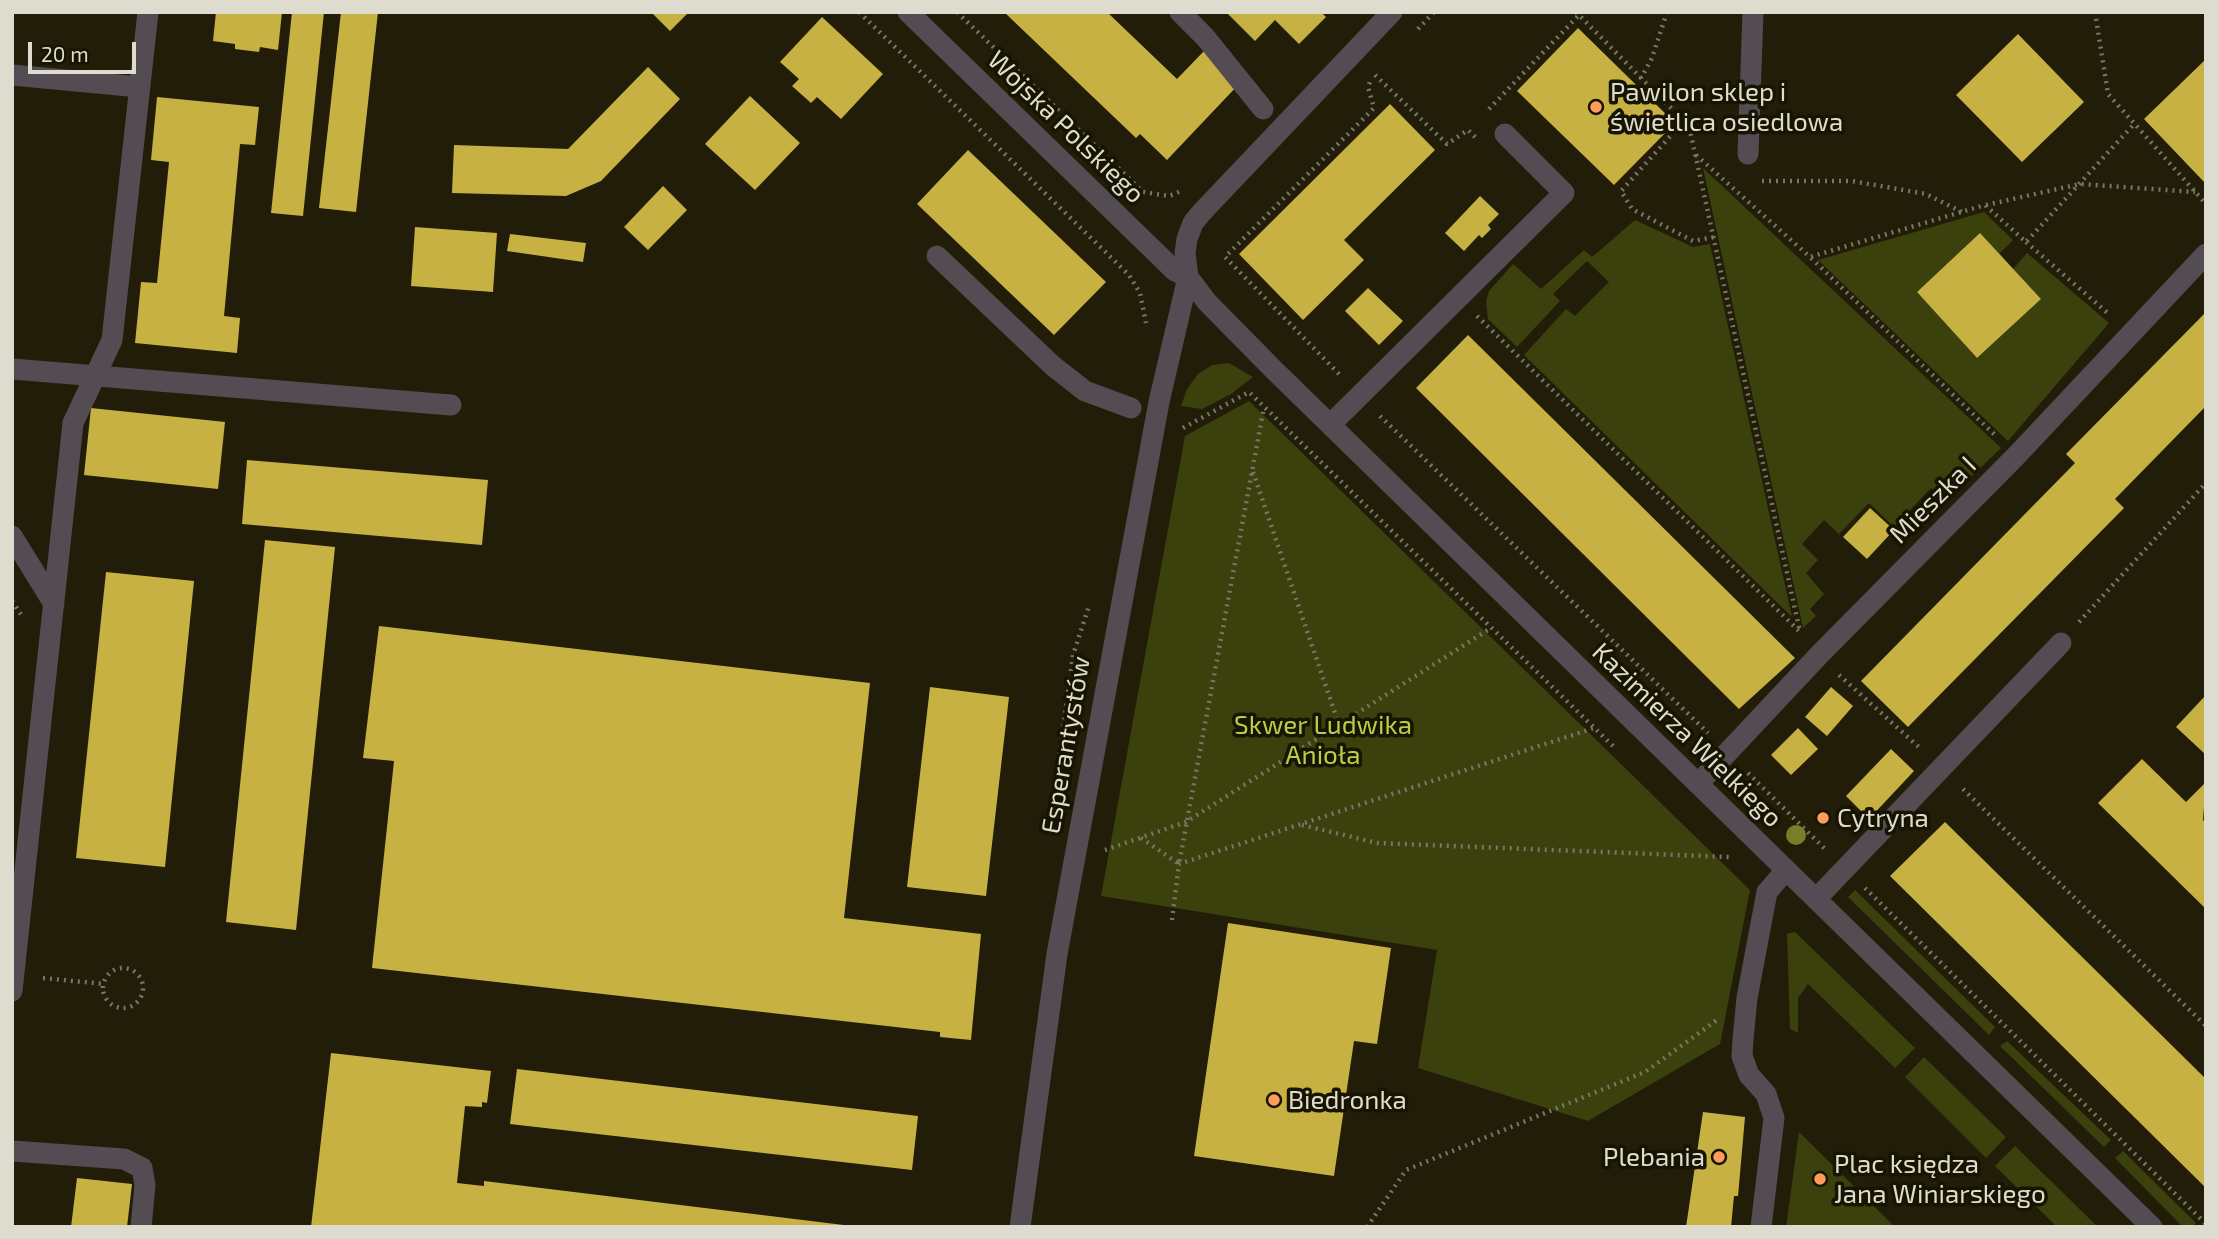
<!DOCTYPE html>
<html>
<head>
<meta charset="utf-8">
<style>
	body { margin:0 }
	#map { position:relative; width:2218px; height:1239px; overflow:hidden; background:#211d08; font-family:"Exo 2",sans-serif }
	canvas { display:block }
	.frame { position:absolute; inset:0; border:14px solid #dedccf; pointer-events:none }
	.scale { position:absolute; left:28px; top:42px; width:108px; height:32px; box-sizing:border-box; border:4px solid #dedccf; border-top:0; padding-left:9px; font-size:21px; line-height:24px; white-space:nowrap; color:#dedccf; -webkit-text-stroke:5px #181402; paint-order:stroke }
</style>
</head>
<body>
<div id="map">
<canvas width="2218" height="1239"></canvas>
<div class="frame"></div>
<div class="scale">20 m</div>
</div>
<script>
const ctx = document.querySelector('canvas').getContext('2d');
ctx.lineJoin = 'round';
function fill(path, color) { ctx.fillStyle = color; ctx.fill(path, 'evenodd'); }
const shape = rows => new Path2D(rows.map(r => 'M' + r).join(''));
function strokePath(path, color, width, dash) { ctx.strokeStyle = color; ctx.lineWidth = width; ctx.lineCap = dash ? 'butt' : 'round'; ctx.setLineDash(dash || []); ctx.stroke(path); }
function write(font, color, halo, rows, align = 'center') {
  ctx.font = font + ' "Exo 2",sans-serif'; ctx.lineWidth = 7; ctx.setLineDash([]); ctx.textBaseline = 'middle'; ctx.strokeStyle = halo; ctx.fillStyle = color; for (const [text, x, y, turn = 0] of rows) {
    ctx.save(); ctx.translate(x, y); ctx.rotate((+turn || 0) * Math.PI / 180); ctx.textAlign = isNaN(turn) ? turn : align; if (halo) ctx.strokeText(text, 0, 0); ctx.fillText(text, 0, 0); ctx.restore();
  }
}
fill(shape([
	[1703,168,2001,448,1946,501,1931,488,1894,527,1869,503,1839,534,1824,520,1802,544,1818,560,1806,573,1824,594,1810,609,1816,616,1803,628],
	[1984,212,2013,240,1999,254,1980,234,1917,292,1977,358,2041,299,2013,269,2027,253,2109,323,2008,441,1818,260],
	[1635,220,1693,247,1710,244,1792,617,1524,355,1566,309,1575,316,1609,282,1587,261,1553,294,1560,301,1517,347,1488,319,1486,301,1489,291,1513,264,1541,289,1584,250,1592,257],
	[1229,363,1253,377,1231,394,1202,409,1181,406,1187,389,1198,374,1212,365],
	[1249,401,1750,890,1720,1044,1588,1121,1418,1068,1437,950,1101,896,1185,436],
	[1855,890,1995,1027,1989,1035,1848,897],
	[1795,932,1915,1048,1895,1068,1808,984,1798,998,1798,1033,1790,1029,1787,934],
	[2007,1041,2111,1140,2104,1147,2000,1046],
	[1924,1057,2006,1137,1986,1158,1905,1077],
	[1799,1132,1895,1227,1786,1227],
	[2015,1146,2098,1227,2057,1227,1995,1166],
	[2123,1151,2196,1223,2192,1227,2183,1227,2115,1158]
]), '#3a410d');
fill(shape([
	[216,12,282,12,278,50,260,47,259,52,235,49,235,44,213,41],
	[292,12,324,12,303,216,271,213],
	[341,12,378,12,356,212,319,208],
	[651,12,689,12,670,31],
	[1004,12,1107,12,1177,79,1204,51,1239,84,1167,160,1140,134,1136,138],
	[1226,12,1321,12,1326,17,1299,44,1275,20,1255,41],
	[822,17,883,74,841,119,817,97,811,103,792,86,799,79,780,62],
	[1578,28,1675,123,1614,185,1517,91],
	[2018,34,2084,102,2022,162,1956,95],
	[2206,59,2206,184,2144,119],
	[648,67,680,99,601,181,566,196,452,193,454,145,568,149],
	[750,96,800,143,755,190,705,144],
	[157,97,259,107,255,145,240,144,224,316,240,318,237,353,135,343,141,282,157,283,169,162,151,160],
	[1390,104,1435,150,1344,240,1364,260,1303,320,1239,254],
	[968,150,1106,282,1054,335,917,204],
	[663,186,687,210,648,250,624,227],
	[1480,196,1499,214,1488,225,1491,229,1482,238,1479,235,1464,251,1445,233],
	[415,227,497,233,493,292,411,286],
	[1980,233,2041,299,1977,358,1917,292],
	[510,234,586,243,583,262,507,251],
	[1368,288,1403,321,1379,345,1345,311],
	[2206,312,2206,406,2115,499,2124,508,1908,727,1861,681,2075,463,2066,454],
	[1468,335,1795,658,1739,709,1416,388],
	[91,408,225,422,218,489,84,475],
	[247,460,488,480,482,545,242,524],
	[1870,508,1894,530,1867,559,1843,537],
	[265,540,335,547,296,930,226,922],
	[106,572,194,581,165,867,76,858],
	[379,626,870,683,844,918,981,934,971,1040,940,1037,940,1032,372,968,394,761,363,758],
	[930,687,1009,697,986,896,907,887],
	[1831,687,1853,706,1827,736,1805,717],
	[2206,695,2206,755,2176,727],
	[1798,728,1818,749,1791,775,1771,755],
	[1891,749,1914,771,1869,819,1846,796],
	[2142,759,2186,802,2206,782,2203,820,2206,823,2206,909,2098,803],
	[1945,822,2206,1079,2206,1188,1890,876],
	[1228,923,1391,948,1377,1044,1354,1041,1334,1176,1194,1156],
	[331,1053,491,1071,487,1103,482,1102,482,1107,465,1106,457,1183,484,1186,484,1181,860,1227,311,1227],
	[517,1069,918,1116,912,1170,510,1124],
	[1703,1112,1745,1117,1738,1196,1734,1196,1731,1227,1686,1227],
	[77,1178,132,1184,127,1227,71,1227]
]), '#c7b143');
strokePath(shape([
	[859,12,1129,275,1140,293,1146,323],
	[957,12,1143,192,1169,196,1179,192],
	[1576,12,1641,78],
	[1667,12,1652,58,1641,78,1689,126,1800,632],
	[2095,12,2108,94,2206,204],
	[1418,29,1434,12],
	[1375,75,1447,144,1468,130,1477,139],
	[1489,109,1578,16],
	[1684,121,1621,191,1632,209,1693,241,1714,237],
	[1696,155,1810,257,1985,205,2026,242,2135,123],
	[1762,181,1852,181,1926,194,1962,212],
	[1986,205,2080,184,2195,192],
	[2026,242,2110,315],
	[1811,258,1996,436],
	[1477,316,1799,631],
	[1339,374,1225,257,1374,108,1368,87,1371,79],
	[1380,416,1708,733],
	[1183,428,1249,392,1613,746],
	[1253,472,1339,725],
	[12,601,22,616],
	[2079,622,2206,483],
	[1839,675,1921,749],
	[1748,773,1826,850],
	[1055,789,1073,655,1089,606],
	[1963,789,2206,1026],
	[1302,825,1377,843,1729,857],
	[1141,838,1179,864,1264,407],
	[1105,850,1186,822,1491,628],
	[1865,888,2206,1224],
	[1172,920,1179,864,1594,728],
	'103 988a20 20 0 1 1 40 0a20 20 0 1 1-40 0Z',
	[43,978,104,984],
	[1367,1227,1406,1170,1645,1072,1717,1020]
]), '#797665', 4.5, [2, 5]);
strokePath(shape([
	[908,12,1175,271,1188,277,1207,302,1273,369,2152,1227],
	[1180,12,1205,37,1263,109],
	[12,75,140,87],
	[1748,154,1753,12],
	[937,256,1053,366,1085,391,1131,408],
	[12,369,451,405],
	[1331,424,1564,193,1505,134],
	[12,536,54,604],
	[1698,784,1819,655,2017,455,2206,254],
	[1816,899,2061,643],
	[12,991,73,423,112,340,148,12],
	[12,1151,124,1159,142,1168,145,1185,141,1227],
	[1020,1227,1057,954,1159,402,1188,277,1185,253,1187,239,1193,223,1202,212,1392,12],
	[1761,1227,1774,1118,1766,1094,1749,1075,1742,1056,1743,1039,1747,998,1767,892,1786,870]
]), '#544c53', 21);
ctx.fillStyle = '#767e2a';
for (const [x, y] of [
	[1796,835]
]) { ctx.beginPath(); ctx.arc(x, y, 10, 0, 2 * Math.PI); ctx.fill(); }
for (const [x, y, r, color] of [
	[1596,107,7,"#ff9b5b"],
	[1823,818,7,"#ff9b5b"],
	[1274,1100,7,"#ff9b5b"],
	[1719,1157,7,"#ff9b5b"],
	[1820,1179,7,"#ff9b5b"]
]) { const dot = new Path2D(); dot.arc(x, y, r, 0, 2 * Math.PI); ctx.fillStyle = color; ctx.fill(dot); strokePath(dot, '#181402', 2.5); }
write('26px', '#dedccf', '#181402', [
	["Pawilon sklep i",1610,92],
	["świetlica osiedlowa",1610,122],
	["Cytryna",1837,818],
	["Biedronka",1288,1100],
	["Plebania",1705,1157,"right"],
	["Plac księdza",1834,1164],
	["Jana Winiarskiego",1834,1194]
], 'left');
write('26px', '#dedccf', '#181402', [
	["Wojska Polskiego",1066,127,44],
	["Mieszka I",1933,500,-45],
	["Kazimierza Wielkiego",1687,735,44],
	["Esperantystów",1066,745,-80]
]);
write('26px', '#bcce45', '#181402', [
	["Skwer Ludwika",1323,725],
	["Anioła",1323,755]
]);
</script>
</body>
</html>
